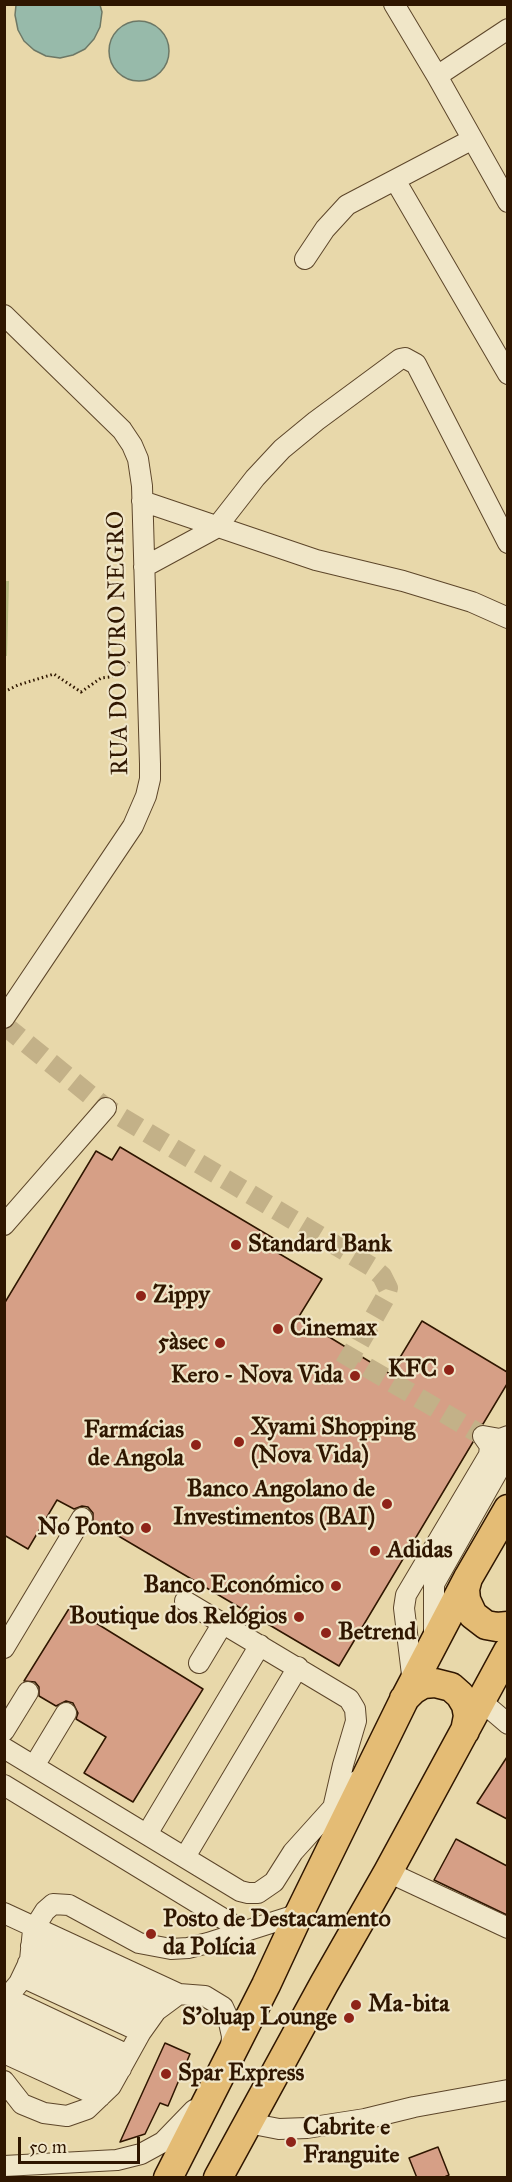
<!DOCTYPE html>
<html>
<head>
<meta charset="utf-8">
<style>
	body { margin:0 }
	#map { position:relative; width:512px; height:2182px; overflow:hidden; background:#e8d8aa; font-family:"IM FELL Great Primer",serif }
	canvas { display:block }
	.frame { position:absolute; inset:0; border:6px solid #2f1600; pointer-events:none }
	.scale { position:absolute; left:18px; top:2137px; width:122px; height:27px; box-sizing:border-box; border:3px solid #2f1600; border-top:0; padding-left:8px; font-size:18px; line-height:21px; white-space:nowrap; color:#2f1600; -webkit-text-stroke:4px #f0e6c8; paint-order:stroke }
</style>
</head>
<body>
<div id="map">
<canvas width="512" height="2182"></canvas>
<div class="frame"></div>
<div class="scale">50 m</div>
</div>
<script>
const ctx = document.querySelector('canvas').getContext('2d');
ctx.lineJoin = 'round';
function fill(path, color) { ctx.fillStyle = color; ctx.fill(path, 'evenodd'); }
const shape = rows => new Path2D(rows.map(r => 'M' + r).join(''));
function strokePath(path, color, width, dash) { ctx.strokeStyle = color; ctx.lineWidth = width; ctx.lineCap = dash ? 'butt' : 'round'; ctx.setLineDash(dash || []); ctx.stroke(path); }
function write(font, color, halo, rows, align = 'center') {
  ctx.font = font + ' "IM FELL Great Primer",serif'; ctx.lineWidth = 4.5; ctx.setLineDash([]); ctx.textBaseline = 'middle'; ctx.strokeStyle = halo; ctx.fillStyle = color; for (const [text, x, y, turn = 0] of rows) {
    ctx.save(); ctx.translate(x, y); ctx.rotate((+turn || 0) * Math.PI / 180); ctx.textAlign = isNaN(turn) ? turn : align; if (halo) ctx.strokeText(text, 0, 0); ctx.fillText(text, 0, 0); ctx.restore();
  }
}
fill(shape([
	[5,581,9,581,7,656,4,656]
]), '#bbbd85');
const water = shape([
	[16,5,100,5,102,12,100,27,94,39,85,49,73,55,60,58,46,56,34,50,24,41,18,30,15,15,16,5],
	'109 51a30 30 0 1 1 60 0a30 30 0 1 1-60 0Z'
]);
fill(water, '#97baaa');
strokePath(water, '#6d7866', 1.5);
const building = shape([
	[120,1147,273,1238,268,1247,322,1279,298,1318,390,1374,422,1321,507,1372,507,1384,483,1424,477,1426,472,1430,473,1442,339,1666,93,1521,93,1513,88,1507,82,1506,74,1509,57,1500,28,1549,4,1535,4,1304,96,1151,112,1160,120,1147],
	[70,1607,203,1689,133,1802,84,1773,106,1737,76,1719,78,1713,73,1703,66,1701,56,1706,39,1696,39,1687,35,1682,24,1681,70,1607],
	[507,1757,507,1819,477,1803,507,1757],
	[456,1839,507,1866,507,1915,434,1880,456,1839],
	[165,2043,190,2054,168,2106,160,2103,145,2134,120,2142,165,2043],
	[438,2147,449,2175,442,2178,417,2178,409,2158,438,2147]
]);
fill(building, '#d69f86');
strokePath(building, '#2f1600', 1.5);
strokePath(shape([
	[4,1025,106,1108,372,1267,382,1276,388,1288,385,1298,351,1358],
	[341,1352,483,1436]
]), '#c3b188', 20, [20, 10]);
const minor = shape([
	[394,4,437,76,508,202],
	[437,76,508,29],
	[395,180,508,374],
	[305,259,325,229,347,205,471,140],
	[4,315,122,430,132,445,138,459,142,486,150,764,150,779,146,796,133,826,4,1018],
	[142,501,316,560,403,581,472,602,508,618],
	[144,567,216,528,255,478,282,449,316,421,400,359,405,358,416,364,508,543],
	[4,1225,106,1108],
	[483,1436,500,1439,508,1436],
	[185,1601,349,1699,355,1709,356,1721,343,1765,334,1804],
	[434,1638,434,1584,508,1453],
	[4,1648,82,1518],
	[199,1663,223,1623],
	[413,1683,404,1608,406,1595,489,1455,490,1446,483,1436],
	[481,1701,508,1724],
	[4,1731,28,1692],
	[4,1748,240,1891,248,1893,258,1893,274,1882,293,1852,357,1781],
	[34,1766,66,1713],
	[4,1785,245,1932],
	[147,1834,260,1645],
	[185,1857,298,1667],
	[388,1872,508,1928],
	[4,1913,179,1994],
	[31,1946,162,2005],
	[28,1963,150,2018],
	[22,1977,141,2032],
	[7,1998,128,2055],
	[4,2001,19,1983,30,1960,33,1930,45,1911,53,1904,69,1905,139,1943,171,1949,188,1948,208,1943,299,1914],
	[4,2015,121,2069],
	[4,2035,111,2086],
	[4,2053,100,2097],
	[4,2081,22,2104,44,2113,67,2116,87,2109,111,2086,141,2032,156,2011,179,1994,205,1996,223,2007,228,2018,232,2036,231,2050],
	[248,2123,279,2129,307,2128,365,2119,414,2107,508,2090],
	[4,2166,117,2160,141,2154,163,2142,194,2110]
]);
const highway = shape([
	[468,1578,465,1589,466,1600,473,1615,486,1625,497,1627,508,1626],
	[404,1699,413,1690,423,1684,435,1683,451,1687,460,1695,466,1705,468,1716,465,1731],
	[168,2178,266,1985,299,1914,403,1702,468,1578,508,1509],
	[218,2178,324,1984,388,1872,508,1651]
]);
strokePath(minor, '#5d462a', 22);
strokePath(highway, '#2f1600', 31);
strokePath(shape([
	[4,692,18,685,54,674,81,692,101,678,117,676,129,662]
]), '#2f1600', 3, [1.5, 3]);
strokePath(minor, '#f0e6c8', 20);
strokePath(highway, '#e4bc75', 28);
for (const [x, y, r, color] of [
	[236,1245,6,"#8f2418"],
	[141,1296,6,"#8f2418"],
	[278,1329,6,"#8f2418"],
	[220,1343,6,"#8f2418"],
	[449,1370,6,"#8f2418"],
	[355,1376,6,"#8f2418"],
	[239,1442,6,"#8f2418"],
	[196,1445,6,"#8f2418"],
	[387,1504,6,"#8f2418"],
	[146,1528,6,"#8f2418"],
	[375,1551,6,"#8f2418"],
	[336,1586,6,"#8f2418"],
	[299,1617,6,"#8f2418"],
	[326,1633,6,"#8f2418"],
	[151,1934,6,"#8f2418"],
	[356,2005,6,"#8f2418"],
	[349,2018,6,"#8f2418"],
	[166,2074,6,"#8f2418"],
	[291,2142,6,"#8f2418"]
]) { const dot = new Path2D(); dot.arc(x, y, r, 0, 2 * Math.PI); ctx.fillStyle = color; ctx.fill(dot); strokePath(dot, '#f0e6c8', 2); }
write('24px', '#2f1600', '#f0e6c8', [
	["RUA DO OURO NEGRO",119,643,-91]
]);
write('bold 24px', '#2f1600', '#f0e6c8', [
	["Standard Bank",248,1245],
	["Zippy",153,1296],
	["Cinemax",290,1329],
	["5àsec",208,1343,"right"],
	["KFC",437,1370,"right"],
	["Kero - Nova Vida",343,1376,"right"],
	["Xyami Shopping",251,1428],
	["(Nova Vida)",251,1456],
	["Farmácias",184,1431,"right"],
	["de Angola",184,1459,"right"],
	["Banco Angolano de",375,1490,"right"],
	["Investimentos (BAI)",375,1518,"right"],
	["No Ponto",134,1528,"right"],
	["Adidas",387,1551],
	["Banco Económico",324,1586,"right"],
	["Boutique dos Relógios",287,1617,"right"],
	["Betrend",338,1633],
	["Posto de Destacamento",163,1920],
	["da Polícia",163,1948],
	["Ma-bita",368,2005],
	["S'oluap Lounge",337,2018,"right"],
	["Spar Express",178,2074],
	["Cabrite e",303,2128],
	["Franguite",303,2156]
], 'left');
</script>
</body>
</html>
